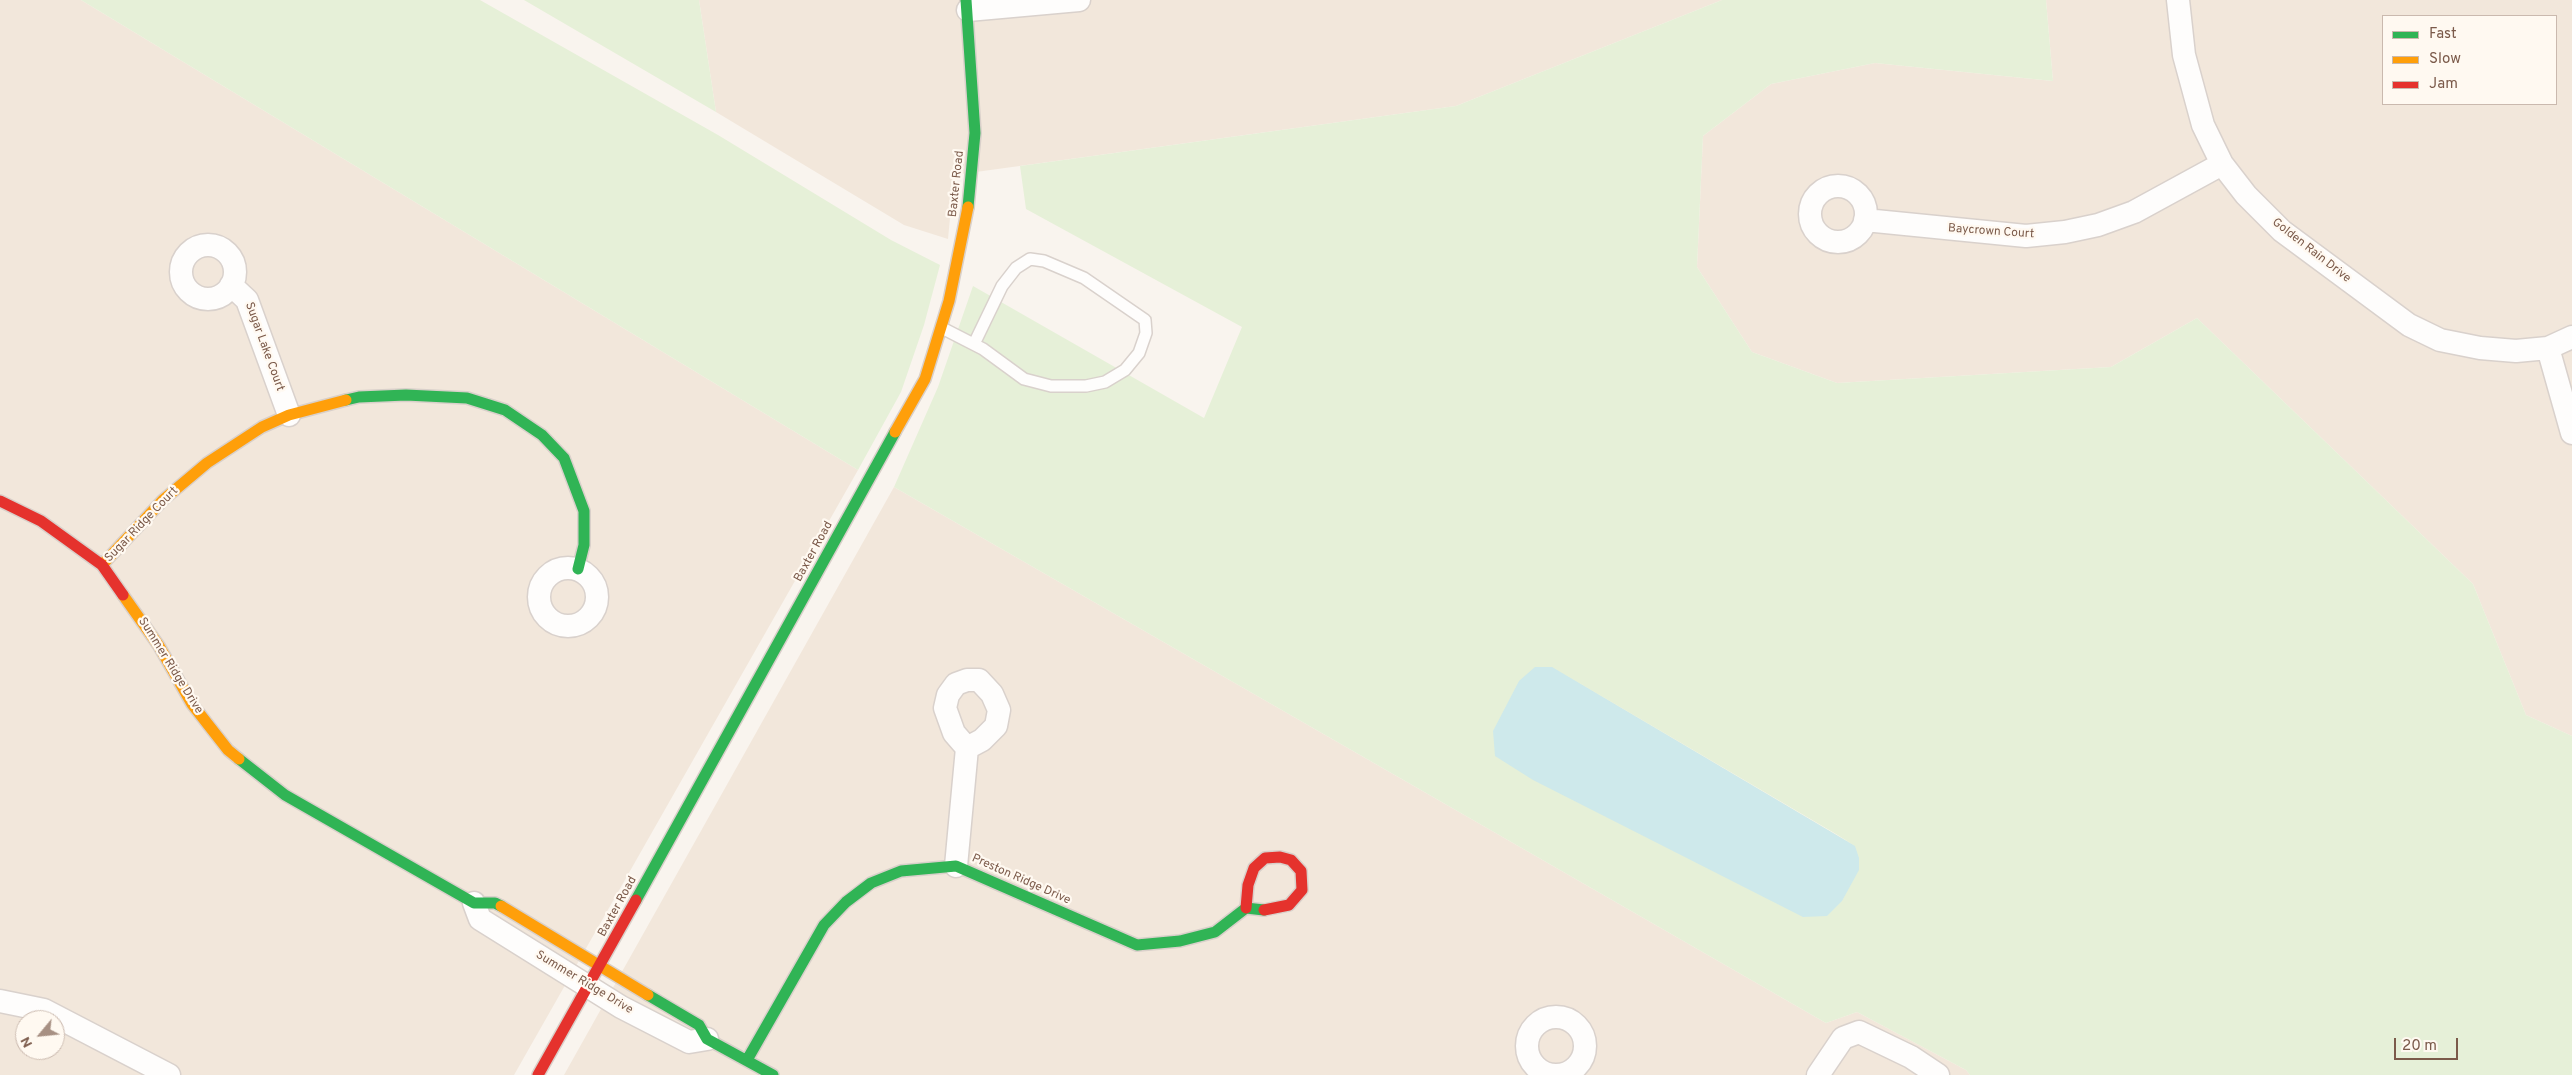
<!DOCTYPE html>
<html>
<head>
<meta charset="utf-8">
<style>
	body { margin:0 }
	#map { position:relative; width:2572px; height:1075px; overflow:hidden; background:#f9f4ee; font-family:Overpass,sans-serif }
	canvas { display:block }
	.legend { position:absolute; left:2382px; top:15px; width:175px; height:90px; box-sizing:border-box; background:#fff9f1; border:1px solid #cab9ae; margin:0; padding:6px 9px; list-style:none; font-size:15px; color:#7b5a4a }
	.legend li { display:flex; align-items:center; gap:10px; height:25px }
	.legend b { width:25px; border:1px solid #cab9ae }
	.north { position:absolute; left:15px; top:1010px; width:50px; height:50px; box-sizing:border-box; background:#fff9f1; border:1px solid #cab9ae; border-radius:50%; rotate:242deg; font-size:14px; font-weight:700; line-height:20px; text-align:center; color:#7b5a4a }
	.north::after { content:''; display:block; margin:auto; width:18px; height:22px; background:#a79083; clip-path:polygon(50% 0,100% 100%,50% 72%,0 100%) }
	.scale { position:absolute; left:2394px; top:1038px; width:64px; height:22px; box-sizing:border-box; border:2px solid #7b5a4a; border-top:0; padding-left:6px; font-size:15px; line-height:18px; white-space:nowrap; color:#7b5a4a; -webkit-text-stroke:4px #fff9f1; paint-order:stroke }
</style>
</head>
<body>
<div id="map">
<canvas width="2572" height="1075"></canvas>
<ul class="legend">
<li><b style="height:6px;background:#30b455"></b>Fast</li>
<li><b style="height:6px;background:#ff9f0a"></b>Slow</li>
<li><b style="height:6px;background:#e5322d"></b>Jam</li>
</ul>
<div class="north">N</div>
<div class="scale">20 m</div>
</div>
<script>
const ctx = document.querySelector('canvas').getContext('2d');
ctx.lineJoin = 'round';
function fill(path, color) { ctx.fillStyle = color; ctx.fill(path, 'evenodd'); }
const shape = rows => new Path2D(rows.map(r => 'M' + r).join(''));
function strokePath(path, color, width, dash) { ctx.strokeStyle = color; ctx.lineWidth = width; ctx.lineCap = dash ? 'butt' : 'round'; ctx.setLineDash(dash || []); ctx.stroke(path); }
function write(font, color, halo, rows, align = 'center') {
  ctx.font = font + ' Overpass,sans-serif'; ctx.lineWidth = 4.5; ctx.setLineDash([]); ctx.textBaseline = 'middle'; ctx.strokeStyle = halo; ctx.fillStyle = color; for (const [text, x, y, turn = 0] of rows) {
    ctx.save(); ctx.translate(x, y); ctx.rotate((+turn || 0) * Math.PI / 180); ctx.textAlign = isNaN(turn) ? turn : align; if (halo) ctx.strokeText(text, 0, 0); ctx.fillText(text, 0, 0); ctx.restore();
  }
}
fill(shape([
	[0,0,81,0,858,470,514,1075,0,1075],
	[25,1020,55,1020,55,1050,25,1050],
	[699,0,1722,0,1456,106,954,175,948,239,904,225,716,112],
	[2046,0,2572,0,2572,736,2526,715,2473,584,2197,318,2111,367,1837,383,1752,352,1697,267,1703,136,1771,84,1875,63,2053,81],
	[2383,16,2556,16,2556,104,2383,104],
	[894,487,1826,1023,1857,1012,1966,1070,1970,1075,564,1075]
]), '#f2e7db');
fill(shape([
	[81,0,480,0,718,135,891,240,940,265,924,325,901,392,858,470],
	[524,0,699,0,716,112],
	[1722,0,2046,0,2053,81,1875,63,1771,84,1703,136,1697,267,1752,352,1837,383,2111,367,2197,318,2473,584,2526,715,2572,736,2572,1075,1970,1075,1966,1070,1857,1012,1826,1023,894,487,938,387,973,286,1204,418,1242,327,1026,209,1020,166,1456,106],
	[1552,667,1836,834,1855,846]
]), '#e6f0d8');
fill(shape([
	[1535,667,1552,667,1855,846,1859,858,1859,870,1842,901,1827,916,1803,917,1533,780,1495,756,1493,731,1519,681]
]), '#cee9eb');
const lane = shape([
	[942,328,983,349,1024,379,1051,386,1086,386,1105,382,1125,370,1139,353,1146,333,1145,320,1084,278,1044,261,1030,259,1016,268,1002,286,974,344]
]);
const street = shape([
	[2178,0,2184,55,2203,125,2222,164,2246,195,2282,231,2409,325,2440,340,2480,348,2516,351,2548,348,2572,337],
	[968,10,1079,0],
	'1810 214a28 28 0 1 1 56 0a28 28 0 1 1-56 0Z',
	[1865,220,2026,236,2065,232,2098,225,2134,212,2222,164],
	'181 272a27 27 0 1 1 54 0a27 27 0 1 1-54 0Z',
	[231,285,247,300,289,415],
	[2548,348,2572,433],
	'539 597a29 29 0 1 1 58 0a29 29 0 1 1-58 0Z',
	[956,866,967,748,982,740,996,726,999,710,992,694,979,680,967,680,956,684,948,695,945,708,954,733,967,748],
	[474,903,480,919,621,1007,689,1042,707,1039],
	[0,1001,44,1010,169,1075],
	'1527 1046a29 29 0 1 1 58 0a29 29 0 1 1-58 0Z',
	[1818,1075,1843,1038,1859,1032,1911,1057,1938,1075]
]);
const fast = shape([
	[966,0,975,133,968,207],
	[346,400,359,397,406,395,467,398,505,410,542,435,564,458,584,511,584,545,578,569],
	[239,759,285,795,474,903,495,903,501,906],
	[636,900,895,432],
	[648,995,699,1025,707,1039,773,1075],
	[747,1060,824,925,846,902,871,883,901,871,956,866,1137,945,1180,941,1215,932,1246,908,1264,910]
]);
const slow = shape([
	[895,432,925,379,949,301,968,207],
	[102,565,163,500,207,463,262,427,289,415,346,400],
	[123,595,159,646,192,704,228,750,239,759],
	[501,906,648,995]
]);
const jam = shape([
	[0,501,41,521,102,565,123,595],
	[1246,908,1248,885,1254,868,1265,858,1280,857,1291,860,1301,871,1302,890,1289,905,1264,910],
	[538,1075,636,900]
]);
strokePath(lane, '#d9d1cc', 14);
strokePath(street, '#d9d1cc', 25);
strokePath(fast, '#d9d0ca', 14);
strokePath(slow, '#d9d0ca', 14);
strokePath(jam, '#d9d0ca', 14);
strokePath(lane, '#fefdfc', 11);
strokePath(street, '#fefdfc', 22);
strokePath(fast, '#30b455', 11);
strokePath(slow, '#ff9f0a', 11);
strokePath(jam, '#e5322d', 11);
write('12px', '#7b5a4a', '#fff9f1', [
	["Baxter Road",957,184,-84],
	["Baycrown Court",1991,232,4],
	["Golden Rain Drive",2311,251,38],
	["Sugar Lake Court",264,347,70],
	["Sugar Ridge Court",142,525,-46],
	["Baxter Road",814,552,-61],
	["Summer Ridge Drive",170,666,58],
	["Preston Ridge Drive",1021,880,24],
	["Baxter Road",618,907,-61],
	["Summer Ridge Drive",584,983,31]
]);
</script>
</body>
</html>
